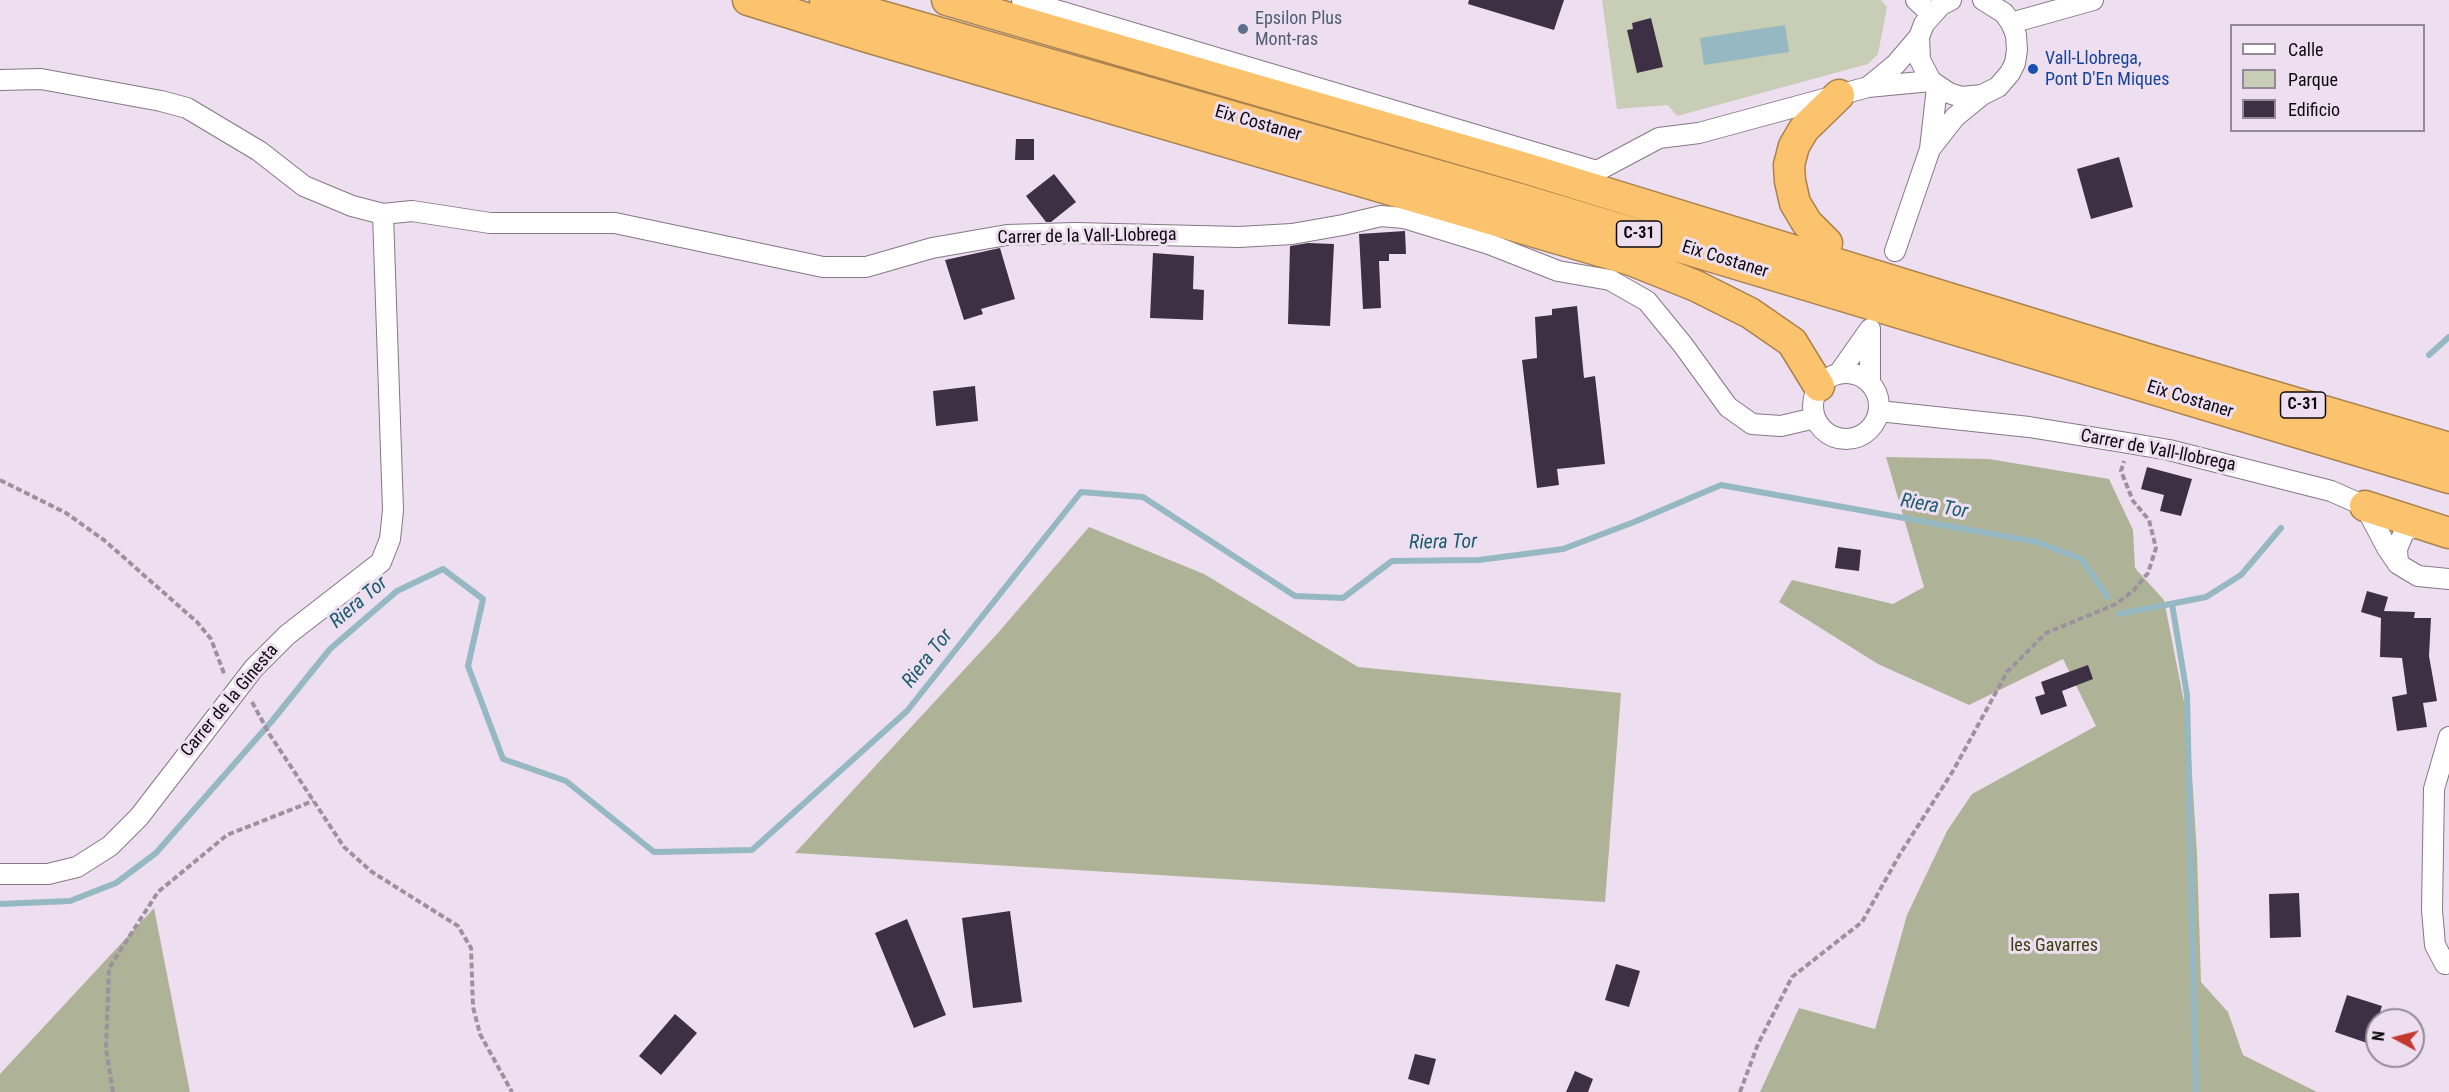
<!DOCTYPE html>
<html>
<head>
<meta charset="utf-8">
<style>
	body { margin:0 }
	#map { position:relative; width:2449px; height:1092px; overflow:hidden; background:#eedff0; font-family:"Roboto Condensed",sans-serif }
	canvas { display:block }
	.legend { position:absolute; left:2230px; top:24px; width:195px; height:108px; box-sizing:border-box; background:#eedff0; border:2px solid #948996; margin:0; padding:8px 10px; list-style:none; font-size:18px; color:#0e090f }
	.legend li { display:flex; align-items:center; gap:12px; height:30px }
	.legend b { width:30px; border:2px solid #948996 }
	.north { position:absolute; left:2365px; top:1008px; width:60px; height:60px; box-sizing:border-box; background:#eedff0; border:2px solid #948996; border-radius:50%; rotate:277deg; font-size:16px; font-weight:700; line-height:24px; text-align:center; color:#0e090f }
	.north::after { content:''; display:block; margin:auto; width:21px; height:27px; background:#c5382d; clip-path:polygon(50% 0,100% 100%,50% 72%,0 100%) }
</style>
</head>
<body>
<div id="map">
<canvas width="2449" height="1092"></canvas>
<ul class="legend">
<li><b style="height:8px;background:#fff"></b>Calle</li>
<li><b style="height:16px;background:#c8cdb5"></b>Parque</li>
<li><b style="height:16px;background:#3d3045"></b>Edificio</li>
</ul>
<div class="north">N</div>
</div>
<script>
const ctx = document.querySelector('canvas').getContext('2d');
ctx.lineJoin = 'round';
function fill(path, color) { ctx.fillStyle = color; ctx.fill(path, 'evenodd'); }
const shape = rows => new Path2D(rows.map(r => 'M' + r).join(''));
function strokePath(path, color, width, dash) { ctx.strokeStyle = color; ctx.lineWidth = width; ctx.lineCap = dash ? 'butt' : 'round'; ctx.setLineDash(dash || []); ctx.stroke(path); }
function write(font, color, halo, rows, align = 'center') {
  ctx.font = font + ' "Roboto Condensed",sans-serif'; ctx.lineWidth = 6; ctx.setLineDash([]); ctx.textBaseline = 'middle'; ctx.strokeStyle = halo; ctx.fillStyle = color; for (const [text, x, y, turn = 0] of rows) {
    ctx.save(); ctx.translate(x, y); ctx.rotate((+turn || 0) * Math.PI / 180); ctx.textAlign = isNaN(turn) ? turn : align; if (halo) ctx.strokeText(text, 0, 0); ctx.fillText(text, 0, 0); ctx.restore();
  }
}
fill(shape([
	[1602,0,1881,0,1887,7,1878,54,1868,64,1677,116,1668,105,1617,109]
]), '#c8cdb5');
fill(shape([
	[1886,457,1989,459,2109,479,2133,530,2135,568,2164,600,2189,727,2197,854,2201,982,2228,1012,2243,1055,2317,1092,1760,1092,1799,1008,1875,1029,1907,915,1947,831,1972,794,2096,726,2063,659,1969,705,1878,664,1779,602,1792,580,1893,604,1924,587],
	[1089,527,1204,574,1358,667,1621,693,1605,902,795,853,997,634],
	[154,908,190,1092,0,1092,0,1074]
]), '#aeb397');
fill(shape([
	[1785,25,1789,52,1704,65,1700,38]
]), '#96b8c3');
strokePath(shape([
	[2429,355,2449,337],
	[2172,604,2187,695,2196,1092],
	[2119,614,2206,597,2241,575,2281,528],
	[0,904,70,901,116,883,156,853,272,721,330,649,397,591,443,569,483,599,468,666,503,759,566,781,654,852,752,850,907,711,1081,492,1143,497,1295,596,1343,598,1392,561,1479,560,1563,549,1634,522,1721,485,2037,542,2081,559,2108,597]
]), '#96b8c3', 6);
fill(shape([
	[1469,0,1564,0,1554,30,1468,4],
	[1651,18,1663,67,1637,73,1627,30,1633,29,1632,23],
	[1016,139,1034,139,1034,160,1015,160],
	[2119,157,2133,207,2091,219,2077,169],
	[1054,174,1076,202,1051,222,1046,222,1026,196],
	[1405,231,1406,254,1389,254,1389,261,1379,261,1381,308,1363,309,1359,234],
	[1308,243,1334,244,1330,326,1288,324,1290,246],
	[1000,248,1015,299,981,309,983,314,964,320,945,260],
	[1153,253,1194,256,1193,289,1204,290,1203,320,1150,318],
	[1577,306,1584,378,1595,376,1605,464,1557,469,1559,485,1537,488,1522,360,1537,358,1535,317,1552,315,1552,309],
	[975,386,978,421,936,426,933,391],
	[2147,467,2192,479,2181,516,2160,511,2164,495,2141,489],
	[1838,547,1861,550,1859,571,1835,568],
	[2367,591,2388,597,2384,611,2415,612,2414,618,2431,618,2429,656,2437,701,2423,703,2427,727,2397,731,2392,697,2407,694,2402,658,2380,657,2381,618,2361,612],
	[2088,665,2093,679,2062,691,2067,706,2041,715,2035,697,2045,694,2041,682],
	[2299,893,2301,937,2270,938,2269,894],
	[1010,911,1022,1002,973,1008,962,918],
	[907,919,946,1015,914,1028,875,933],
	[1616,964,1640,971,1629,1007,1605,1000],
	[2347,995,2382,1006,2370,1044,2335,1032],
	[675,1014,697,1033,661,1075,639,1056],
	[1415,1054,1436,1059,1429,1085,1408,1079],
	[1575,1071,1593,1079,1588,1092,1566,1092]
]), '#3d3045');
const minor = shape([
	[1022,0,1597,171,1659,138,1699,133,1868,87,1931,81],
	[1916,0,1931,14],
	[1951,0,1941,5,1924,24,1919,37,1920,60,1931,81,1949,93,1961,97,1982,95],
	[2011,23,2093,0],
	[0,80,41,79,161,101,187,108,259,151,304,186,352,206,383,214,412,211,490,223,615,223,823,267,866,267,932,248,1007,235,1075,233,1239,237,1292,234,1343,225,1381,216,1404,218,1489,244,1558,271,1610,280,1647,301,1683,345,1728,407,1752,424,1781,426,1815,418],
	[1868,87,1896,64,1919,37],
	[1930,149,1955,117,1982,95,1998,87,2010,73,2015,63,2017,50,2016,35,2011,23,2004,13,1983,0],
	[1895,251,1930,149,1937,87],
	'1813 406a33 33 0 1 1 66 0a33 33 0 1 1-66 0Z',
	[1839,373,1870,329],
	[1870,382,1870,329],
	[1879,411,2029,427,2128,443,2169,450,2331,491,2365,506,2387,548,2398,564,2418,576,2449,579],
	[2398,564,2397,549,2404,532,2419,524],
	[0,874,48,874,77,867,110,846,139,817,254,668,287,635,381,562,390,539,393,510,383,214],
	[2445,964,2435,945,2432,910,2434,789,2449,737]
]);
const highway = shape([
	[748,0,867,37,1631,260,1696,286,1750,313,1792,342,1819,386],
	[825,0,1520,199,2449,478],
	[947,0,1525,168,2157,362,2449,448],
	[1827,243,1807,223,1795,203,1790,181,1789,165,1794,146,1804,129,1839,95],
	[2365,506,2449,533]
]);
strokePath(minor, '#857786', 22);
strokePath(highway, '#a9824d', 33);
strokePath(shape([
	[0,480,66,513,104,540,197,622,211,639,225,676],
	[252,702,270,735,344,847,372,872,458,926,471,948,473,1007,480,1034,512,1092],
	[113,1092,106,1049,109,968,158,892,227,835,313,801],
	[1740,1092,1758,1044,1792,977,1862,922,1900,854,1953,771,2007,672,2046,633,2116,604,2133,591,2148,573,2156,548,2149,520,2133,501,2121,471,2124,461]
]), '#9d919e', 4, [6, 3]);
strokePath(minor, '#fff', 20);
strokePath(highway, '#fcc36e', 30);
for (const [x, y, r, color] of [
	[1243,29,6,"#5c6f8a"],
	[2033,69,6,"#1a4fb4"]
]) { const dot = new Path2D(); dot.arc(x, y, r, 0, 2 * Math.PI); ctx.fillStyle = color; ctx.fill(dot); strokePath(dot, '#eedff0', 2); }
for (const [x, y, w] of [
	[1639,234,45],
	[2303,405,45]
]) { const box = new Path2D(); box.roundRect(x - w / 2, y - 13, w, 26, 4.5); ctx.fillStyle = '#eedff0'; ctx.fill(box); strokePath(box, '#0e090f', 1.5); }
write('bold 16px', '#0e090f', null, [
	["C-31",1639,234],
	["C-31",2303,405]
]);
write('18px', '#4e5e75', '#eedff0', [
	["Epsilon Plus",1255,19],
	["Mont-ras",1255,40]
], 'left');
write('18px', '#164399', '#eedff0', [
	["Vall-Llobrega,",2045,59],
	["Pont D'En Miques",2045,80]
], 'left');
write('18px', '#0e090f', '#eedff0', [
	["Eix Costaner",1258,124,16],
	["Carrer de la Vall-Llobrega",1087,237,-1],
	["Eix Costaner",1725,260,17],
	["Eix Costaner",2190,400,17],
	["Carrer de Vall-llobrega",2158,451,11],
	["Carrer de la Ginesta",230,701,-50]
]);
write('18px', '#383e0b', '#eedff0', [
	["les Gavarres",2054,946]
]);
write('italic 20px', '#1a5c6e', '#eedff0', [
	["Riera Tor",1934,507,10],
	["Riera Tor",1443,543,-1],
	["Riera Tor",359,603,-40],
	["Riera Tor",928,659,-52]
]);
</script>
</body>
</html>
